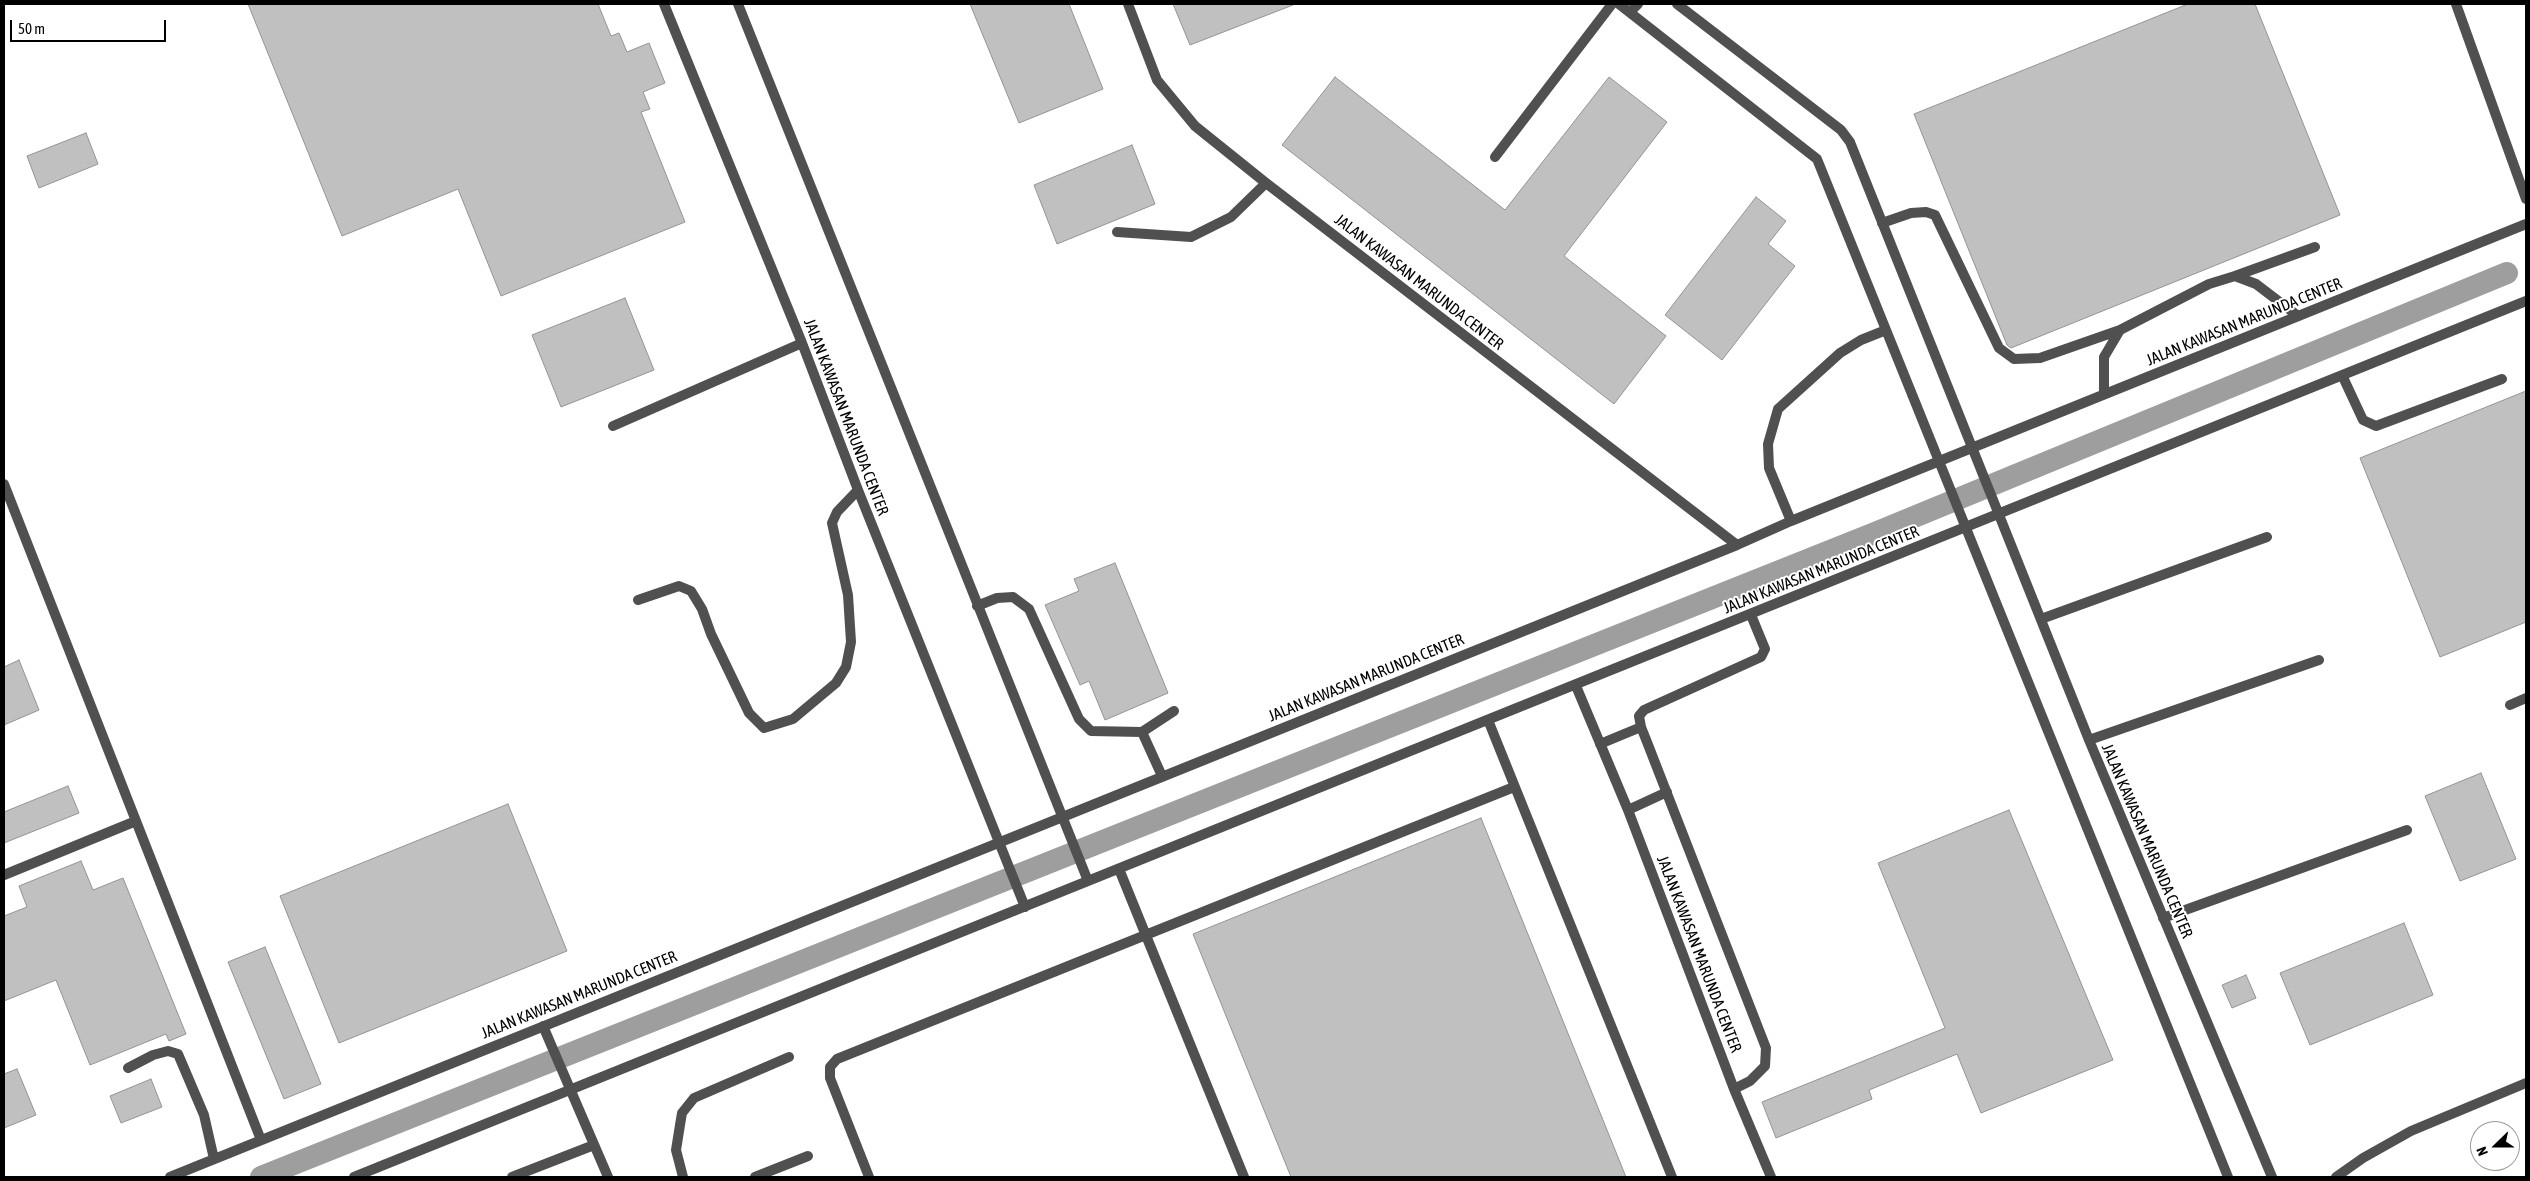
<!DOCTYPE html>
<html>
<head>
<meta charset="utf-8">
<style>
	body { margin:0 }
	#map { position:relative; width:2530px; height:1181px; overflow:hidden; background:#fff; font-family:"Asap Condensed",sans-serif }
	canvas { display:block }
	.frame { position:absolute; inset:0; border:5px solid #000; pointer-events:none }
	.north { position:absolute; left:2470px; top:1121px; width:50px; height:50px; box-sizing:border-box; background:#fff; border:1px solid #999; border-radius:50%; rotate:248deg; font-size:14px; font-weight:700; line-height:20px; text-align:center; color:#000 }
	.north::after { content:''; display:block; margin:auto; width:18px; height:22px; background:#000; clip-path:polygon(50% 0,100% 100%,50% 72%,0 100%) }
	.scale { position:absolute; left:10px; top:20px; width:156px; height:22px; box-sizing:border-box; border:2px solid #000; border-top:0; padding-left:6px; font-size:15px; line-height:18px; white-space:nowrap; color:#000; -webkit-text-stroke:4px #fff; paint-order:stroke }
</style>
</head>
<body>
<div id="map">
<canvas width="2530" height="1181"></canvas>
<div class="frame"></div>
<div class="north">N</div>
<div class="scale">50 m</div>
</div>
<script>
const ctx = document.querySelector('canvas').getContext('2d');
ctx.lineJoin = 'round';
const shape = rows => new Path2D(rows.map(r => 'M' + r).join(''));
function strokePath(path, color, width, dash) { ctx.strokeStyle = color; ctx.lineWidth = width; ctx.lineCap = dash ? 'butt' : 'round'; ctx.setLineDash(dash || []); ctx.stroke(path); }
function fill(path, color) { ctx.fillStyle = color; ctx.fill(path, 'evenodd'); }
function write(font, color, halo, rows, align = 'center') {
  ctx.font = font + ' "Asap Condensed",sans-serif'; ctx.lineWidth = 4; ctx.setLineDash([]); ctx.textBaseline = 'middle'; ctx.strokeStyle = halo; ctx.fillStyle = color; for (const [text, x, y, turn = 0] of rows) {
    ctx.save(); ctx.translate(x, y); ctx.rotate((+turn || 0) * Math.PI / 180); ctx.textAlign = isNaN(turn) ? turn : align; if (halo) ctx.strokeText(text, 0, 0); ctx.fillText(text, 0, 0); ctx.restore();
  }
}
strokePath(shape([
	[261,1177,1875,533,2507,273]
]), '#9e9e9e', 22);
const building = shape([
	[248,4,598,4,611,36,619,33,627,52,649,43,665,83,643,92,650,109,641,112,685,222,501,296,458,189,342,236,248,4],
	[970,4,1069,4,1103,89,1019,123,970,4],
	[1173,4,1292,4,1293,5,1190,45,1173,4],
	[2188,4,2255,4,2340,215,2011,348,2007,345,1914,114,2188,4],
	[1335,77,1505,210,1609,77,1667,122,1564,256,1666,336,1614,404,1282,145,1335,77],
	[86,133,98,164,39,188,27,156,86,133],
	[1132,145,1155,204,1057,244,1034,185,1132,145],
	[1756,197,1786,221,1768,244,1795,266,1722,360,1665,315,1756,197],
	[625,298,654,370,561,407,532,335,625,298],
	[2526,391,2526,622,2440,657,2360,458,2526,391],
	[1115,563,1168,693,1105,720,1089,681,1080,685,1045,605,1079,591,1074,579,1115,563],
	[19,660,39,710,4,725,4,667,19,660],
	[2481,773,2516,859,2460,881,2425,796,2481,773],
	[68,786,79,813,4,843,4,812,68,786],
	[508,804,567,951,339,1043,280,896,508,804],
	[2009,810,2113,1060,1981,1113,1957,1054,1869,1090,1872,1099,1776,1138,1762,1102,1945,1028,1878,863,2009,810],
	[1481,818,1626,1177,1291,1177,1193,934,1481,818],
	[81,861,93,890,123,878,186,1034,169,1041,166,1034,90,1065,56,980,4,1001,4,916,27,907,19,886,81,861],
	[2404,923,2433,995,2310,1045,2280,973,2404,923],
	[265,947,321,1084,284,1099,228,962,265,947],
	[2246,975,2256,998,2232,1008,2222,985,2246,975],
	[17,1069,36,1115,4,1128,4,1074,17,1069],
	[151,1079,162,1107,121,1123,110,1096,151,1079]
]);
fill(building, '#c0c0c0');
strokePath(building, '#949494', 1);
strokePath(shape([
	[664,4,802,343,858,490,1025,907],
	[738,4,1088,881],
	[1128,4,1157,80,1195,126,1266,183,1737,545],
	[1619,4,1817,159,2228,1177],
	[1677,4,1841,130,1850,142,2089,740,2272,1177],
	[1630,12,1638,4],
	[1495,157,1612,4],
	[1882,223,1911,213,1926,212,1935,215,1999,348,2014,359,2040,358,2120,330],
	[1117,232,1191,237,1231,217,1266,183],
	[2235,276,2315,247],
	[2342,375,2363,420,2376,426,2502,379],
	[2104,394,2104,357,2120,330,2209,284,2235,276,2256,284,2298,316],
	[613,426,802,343],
	[4,484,261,1140],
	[1791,521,1769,468,1768,444,1778,409,1840,353,1861,340,1886,330],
	[638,600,679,586,691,591,702,609,711,634,749,713,764,728,793,719,836,683,846,667,851,642,848,595,832,523,837,512,858,490],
	[977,606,997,598,1013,597,1029,609,1079,719,1091,731,1142,732,1162,776],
	[2041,619,2267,537],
	[1576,686,1628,810,1734,1089,1771,1177],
	[2510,705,2526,698],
	[1488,720,1672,1177],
	[1641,727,1639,716,1644,710,1761,657,1765,649,1751,615],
	[1142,732,1174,711],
	[2089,740,2319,660],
	[1600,744,1641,727,1647,742,1766,1048,1765,1066,1750,1081,1734,1089],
	[1628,810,1667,792],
	[1119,869,1244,1177],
	[4,875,136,821],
	[2163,918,2407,830],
	[543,1026,608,1177],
	[128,1068,153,1055,168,1051,178,1054,204,1115,214,1159],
	[170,1177,1737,545,1791,521,2526,224],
	[354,1177,2526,301],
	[512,1177,594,1145],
	[683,1177,676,1150,680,1125,682,1113,694,1098,789,1057],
	[755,1177,808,1156],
	[869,1177,830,1078,830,1067,837,1059,1514,787],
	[2336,1177,2363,1158,2411,1131,2526,1083]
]), '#505050', 10);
strokePath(shape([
	[2456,4,2526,199]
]), '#505050', 10);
write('16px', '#000', '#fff', [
	["JALAN KAWASAN MARUNDA CENTER",1419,282,38],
	["JALAN KAWASAN MARUNDA CENTER",2244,322,-22],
	["JALAN KAWASAN MARUNDA CENTER",846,417,69],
	["JALAN KAWASAN MARUNDA CENTER",1821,570,-22],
	["JALAN KAWASAN MARUNDA CENTER",1366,678,-22],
	["JALAN KAWASAN MARUNDA CENTER",2147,841,67],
	["JALAN KAWASAN MARUNDA CENTER",1699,954,69],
	["JALAN KAWASAN MARUNDA CENTER",579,995,-22]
]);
</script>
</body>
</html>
